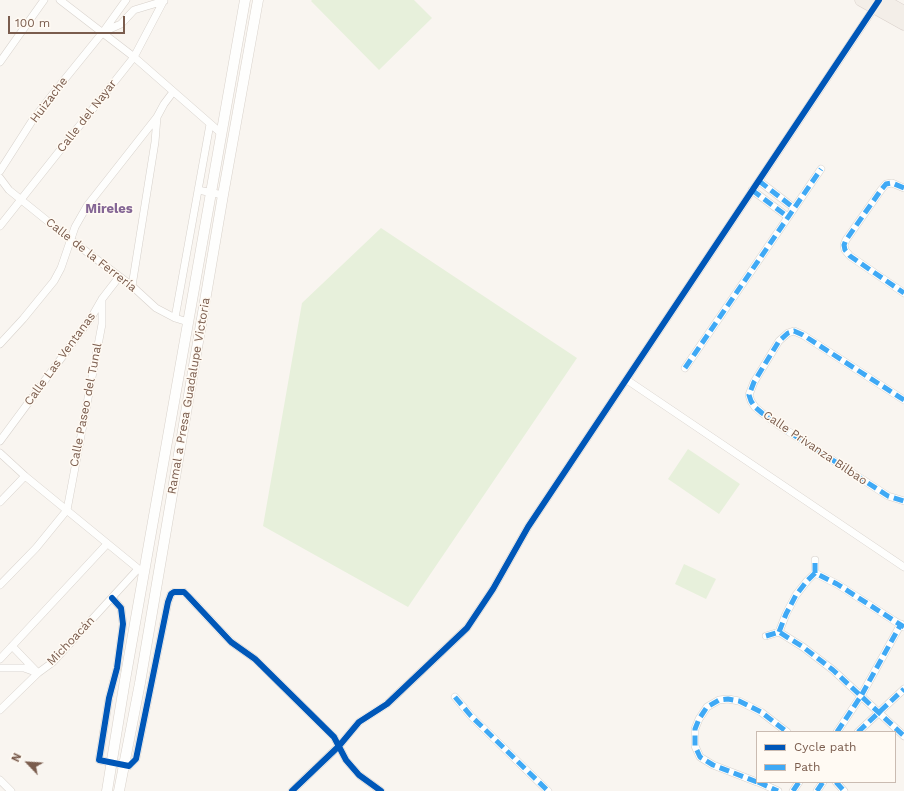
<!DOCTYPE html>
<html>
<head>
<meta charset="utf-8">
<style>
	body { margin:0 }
	#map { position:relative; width:904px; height:791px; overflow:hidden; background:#f9f5f0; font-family:"Work Sans",sans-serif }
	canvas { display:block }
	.legend { position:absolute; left:756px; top:731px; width:140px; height:52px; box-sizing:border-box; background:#fffaf3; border:1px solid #cabbb1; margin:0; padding:5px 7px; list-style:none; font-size:12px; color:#7a5c4d }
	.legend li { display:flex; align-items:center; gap:8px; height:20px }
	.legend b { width:20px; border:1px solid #cabbb1 }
	.north { position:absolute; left:8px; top:743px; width:40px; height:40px; -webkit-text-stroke:3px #fffaf3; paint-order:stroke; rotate:295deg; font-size:11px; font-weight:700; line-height:16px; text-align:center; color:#7a5c4d }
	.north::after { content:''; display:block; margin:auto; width:14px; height:18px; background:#7a5c4d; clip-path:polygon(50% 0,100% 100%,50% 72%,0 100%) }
	.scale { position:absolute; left:8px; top:16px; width:117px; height:18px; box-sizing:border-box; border:2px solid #7a5c4d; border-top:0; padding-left:5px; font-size:12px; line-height:14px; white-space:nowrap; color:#7a5c4d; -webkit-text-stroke:3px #fffaf3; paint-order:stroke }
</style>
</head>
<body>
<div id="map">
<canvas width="904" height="791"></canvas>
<ul class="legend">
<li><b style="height:5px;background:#0057b8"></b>Cycle path</li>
<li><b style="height:5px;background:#3fa9f5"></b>Path</li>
</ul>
<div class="north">N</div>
<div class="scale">100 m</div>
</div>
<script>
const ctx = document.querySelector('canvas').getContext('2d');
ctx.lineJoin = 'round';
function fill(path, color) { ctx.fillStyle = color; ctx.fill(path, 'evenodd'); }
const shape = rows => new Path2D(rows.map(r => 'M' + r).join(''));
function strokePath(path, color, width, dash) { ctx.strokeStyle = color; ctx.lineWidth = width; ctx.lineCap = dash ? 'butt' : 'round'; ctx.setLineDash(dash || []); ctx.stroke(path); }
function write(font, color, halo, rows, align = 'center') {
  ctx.font = font + ' "Work Sans",sans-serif'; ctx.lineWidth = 3; ctx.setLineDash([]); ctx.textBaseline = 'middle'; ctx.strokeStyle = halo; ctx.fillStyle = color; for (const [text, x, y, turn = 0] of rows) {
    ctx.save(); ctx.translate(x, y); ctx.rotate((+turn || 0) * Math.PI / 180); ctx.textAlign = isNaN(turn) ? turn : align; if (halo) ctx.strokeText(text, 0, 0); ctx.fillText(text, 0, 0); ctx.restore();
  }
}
fill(shape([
	[312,0,414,0,432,18,379,70,311,1],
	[381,228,577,358,408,607,263,526,302,303],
	[688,449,740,484,719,514,668,479],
	[684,564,716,579,706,599,675,584]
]), '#e7f0db');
const street = shape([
	[60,0,134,57,222,134],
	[103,32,121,24,134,10,164,1],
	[0,62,44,0],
	[0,171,32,121,56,90,103,32,126,0],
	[0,178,9,190,71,240,132,286,156,308,175,318,188,322],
	[759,181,794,208],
	[904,188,892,183,886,184,881,190,846,240,844,245,845,250,850,256,904,293],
	[198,190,223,195],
	[752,190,788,217],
	[0,226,134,57,164,0],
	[132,286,155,142,157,117],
	[175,318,210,124],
	[0,344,23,319,54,281,61,268,75,227,87,206,157,117,164,104,173,92],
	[685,368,821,169],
	[627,380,904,567],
	[904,400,803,335,794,331,788,333,779,341,754,382,749,395,751,401,755,407,762,413,780,426,888,496,904,501],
	[0,441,91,318,102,299,119,277],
	[0,453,25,476,141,571],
	[0,502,25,476],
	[815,573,815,560],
	[0,585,36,548,67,510,102,324,102,299],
	[112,598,121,608,123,624,117,668,109,698,99,760,129,766,136,759,168,602,171,594,174,592,184,592,188,596,231,642,255,659,334,737,346,760,359,775,381,791],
	[779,632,786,614,796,595,807,581,815,573,837,584,904,627],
	[766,636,779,632,803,647,833,670,904,736],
	[12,646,37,672],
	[0,659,107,544],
	[0,668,24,668,38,673],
	[455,697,471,716,548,791],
	[0,710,38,673,53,662,138,569],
	[837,732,861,696,901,624],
	[858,732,904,689],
	[0,780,11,791],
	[757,782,713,765,700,757,695,746,695,729,699,719,707,707,719,700,728,699,739,701,761,712,787,732],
	[758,782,778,791],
	[836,782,844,791],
	[292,791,339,746,359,722,387,704,467,628,493,589,528,527,876,5],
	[793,791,799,782],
	[817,791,823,782]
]);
const secondary = shape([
	[107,791,125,680,245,0],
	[119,791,140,683,223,195,258,0]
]);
const primary = shape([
	[861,0,904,24],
	[883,0,904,12]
]);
strokePath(street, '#d7d1cb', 8);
strokePath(secondary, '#d9d2cb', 11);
strokePath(primary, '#dad1cc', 13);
strokePath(street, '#fefefd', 7);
strokePath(secondary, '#fefefd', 10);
strokePath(primary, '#f3eee8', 12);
strokePath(shape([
	[759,181,794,208],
	[904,188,892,183,886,184,881,190,846,240,844,245,845,250,850,256,904,293],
	[752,190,788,217],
	[685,368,821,169],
	[904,400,803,335,794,331,788,333,779,341,754,382,749,395,751,401,755,407,762,413,780,426,888,496,904,501],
	[815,573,815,560],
	[779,632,786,614,796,595,807,581,815,573,837,584,904,627],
	[766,636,779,632,803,647,833,670,904,736],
	[455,697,471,716,548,791],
	[837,732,861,696,901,624],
	[858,732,904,689],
	[757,782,713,765,700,757,695,746,695,729,699,719,707,707,719,700,728,699,739,701,761,712,787,732],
	[758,782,778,791],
	[836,782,844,791],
	[793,791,799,782],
	[817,791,823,782]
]), '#3fa9f5', 5, [10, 5]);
strokePath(shape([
	[112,598,121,608,123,624,117,668,109,698,99,760,129,766,136,759,168,602,171,594,174,592,184,592,188,596,231,642,255,659,334,737,346,760,359,775,381,791],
	[292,791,339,746,359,722,387,704,467,628,493,589,528,527,879,0]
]), '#0057b8', 6);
write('12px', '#7a5c4d', '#fffaf3', [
	["Huizache",49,100,-53],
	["Calle del Nayar",87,116,-52],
	["Calle de la Ferrería",91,255,38],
	["Calle Las Ventanas",60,359,-54],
	["Ramal a Presa Guadalupe Victoria",189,396,-80],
	["Calle Paseo del Tunal",86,405,-79],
	["Calle Privanza Bilbao",815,448,34],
	["Michoacán",71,641,-46]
]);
write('bold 13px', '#846695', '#fffaf3', [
	["Mireles",109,209]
]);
</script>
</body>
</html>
